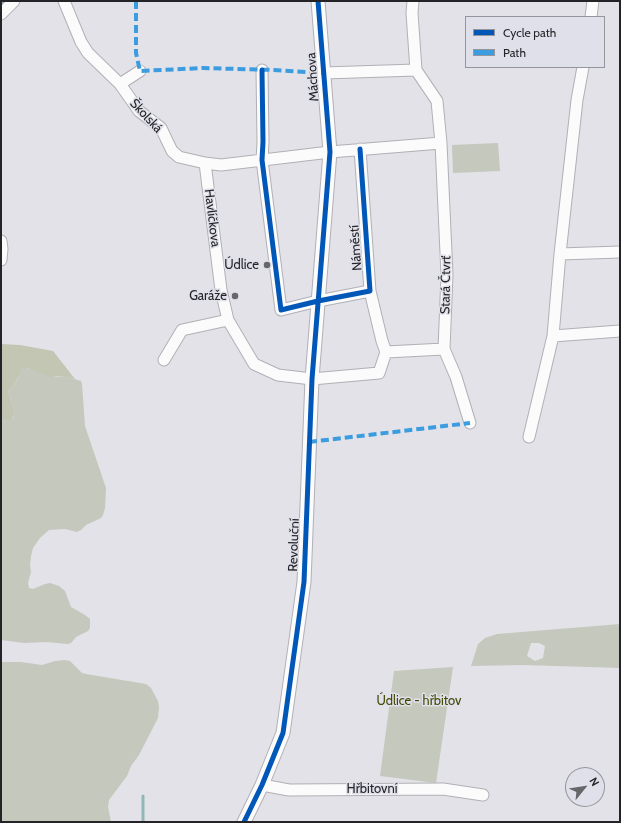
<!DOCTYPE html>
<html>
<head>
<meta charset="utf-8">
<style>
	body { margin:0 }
	#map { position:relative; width:621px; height:823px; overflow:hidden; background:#e2e2e8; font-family:Cabin,sans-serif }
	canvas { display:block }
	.frame { position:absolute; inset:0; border:2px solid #242428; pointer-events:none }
	.legend { position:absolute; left:465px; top:16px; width:140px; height:52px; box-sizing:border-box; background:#e0e0ea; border:1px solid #95959c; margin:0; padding:5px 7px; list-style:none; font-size:12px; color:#242428 }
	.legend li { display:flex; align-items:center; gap:8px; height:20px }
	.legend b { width:20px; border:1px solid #95959c }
	.north { position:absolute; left:565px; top:767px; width:40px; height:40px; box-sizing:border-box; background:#e0e0ea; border:1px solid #95959c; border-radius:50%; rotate:60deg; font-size:11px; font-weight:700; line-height:16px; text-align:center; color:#242428 }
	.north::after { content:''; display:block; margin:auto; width:14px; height:18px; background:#66666b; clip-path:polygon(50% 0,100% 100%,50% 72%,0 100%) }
</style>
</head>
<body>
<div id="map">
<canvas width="621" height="823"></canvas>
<div class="frame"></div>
<ul class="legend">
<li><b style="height:5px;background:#0057b8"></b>Cycle path</li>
<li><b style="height:5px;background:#3c9ce0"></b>Path</li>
</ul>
<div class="north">N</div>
</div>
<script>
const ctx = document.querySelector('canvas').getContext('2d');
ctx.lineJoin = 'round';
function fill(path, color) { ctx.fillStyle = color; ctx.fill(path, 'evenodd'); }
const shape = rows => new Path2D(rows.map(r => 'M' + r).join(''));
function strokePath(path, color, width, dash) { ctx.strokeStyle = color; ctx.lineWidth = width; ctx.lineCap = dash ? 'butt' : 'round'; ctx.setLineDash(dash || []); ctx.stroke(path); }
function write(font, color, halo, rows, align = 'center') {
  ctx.font = font + ' Cabin,sans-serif'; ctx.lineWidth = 3; ctx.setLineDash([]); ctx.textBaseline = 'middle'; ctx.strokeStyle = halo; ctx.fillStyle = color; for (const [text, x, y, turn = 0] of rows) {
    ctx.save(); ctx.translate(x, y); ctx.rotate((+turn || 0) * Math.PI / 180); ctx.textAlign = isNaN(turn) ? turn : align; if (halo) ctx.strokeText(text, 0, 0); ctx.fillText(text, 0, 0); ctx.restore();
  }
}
fill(shape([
	[498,143,500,171,453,173,452,145],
	[23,367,57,377,68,377,81,381,82,384,85,426,106,488,105,508,103,515,101,518,86,525,81,530,77,532,65,529,49,530,40,538,33,548,31,556,30,565,31,572,28,583,29,588,33,589,45,584,50,583,59,586,65,591,71,607,85,615,90,619,90,628,88,631,76,637,71,643,68,644,46,642,24,643,1,640,1,419,6,421,13,418,15,414,8,391,15,384,18,378,19,372],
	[620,624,620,668,523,665,471,666,478,644,485,638,497,634],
	[531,643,539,643,545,646,543,658,535,661,527,656],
	[65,660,70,661,82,673,86,674,146,684,151,688,158,701,159,707,158,718,139,755,131,766,127,776,109,800,108,807,111,822,1,822,1,662,21,662,42,665,55,661],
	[453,667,436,783,380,776,394,671]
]), '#c5c8bd');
fill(shape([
	[1,344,20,345,53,351,75,379,68,377,49,376,27,368,22,368,15,384,8,391,15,414,11,420,6,421,1,419]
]), '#c2c6b2');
strokePath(shape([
	[143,822,143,796]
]), '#91b7b9', 3);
strokePath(shape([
	[1,2,3,1]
]), '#91b7b9', 18);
const minor = shape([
	[64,1,81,42,88,53,120,84],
	[413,1,412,13,416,70],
	[1,14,14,1],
	[591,17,593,1],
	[262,70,263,142,262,160,281,310,318,301,370,291,360,149],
	[140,71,120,84,139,111,161,128,172,151,179,157,205,163,221,165,330,152,441,143,437,101,416,70],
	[324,73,416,70],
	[441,143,447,275,444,349,456,377,470,423],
	[205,163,221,290,228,320,254,364,278,375,312,379,379,373,386,352,444,349],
	[1,241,2,249,1,260],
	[560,254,620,252],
	[370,291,382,341,386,352],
	[553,336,620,331],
	[164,360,182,330,228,320],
	[529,437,553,336,560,254,577,100,583,67],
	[262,785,289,790,443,789,483,795]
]);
const tertiary = shape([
	[244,822,262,785,283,733,304,582,312,379,330,152,318,1]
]);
strokePath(minor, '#b0b0b5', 13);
strokePath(tertiary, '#b0b0b5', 15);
strokePath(minor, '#fbfbfc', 11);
strokePath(tertiary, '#fbfbfc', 13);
strokePath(shape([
	[136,1,136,53,140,71,203,68,274,70,324,73],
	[309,442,470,423]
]), '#3c9ce0', 4, [8, 4]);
strokePath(shape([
	[262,70,263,142,262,160,281,310,318,301,370,291,360,149],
	[244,822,262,785,283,733,304,582,312,379,330,152,318,1]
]), '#0057b8', 5);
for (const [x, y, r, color] of [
	[267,265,4,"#66666b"],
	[235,296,4,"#66666b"]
]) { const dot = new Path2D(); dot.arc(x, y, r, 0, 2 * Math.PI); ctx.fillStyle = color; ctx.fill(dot); strokePath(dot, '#e0e0ea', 1.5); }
write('13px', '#242428', '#e0e0ea', [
	["Máchova",313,77,-94],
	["Školská",146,116,47],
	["Havlíčkova",212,218,83],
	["Náměstí",356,248,-94],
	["Stará Čtvrť",446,285,-89],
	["Revoluční",294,545,-88],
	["Hřbitovní",372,789]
]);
write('13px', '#242428', '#e0e0ea', [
	["Údlice",259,265],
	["Garáže",227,296]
], 'right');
write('13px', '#434a03', '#e0e0ea', [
	["Údlice - hřbitov",419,701]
]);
</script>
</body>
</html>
